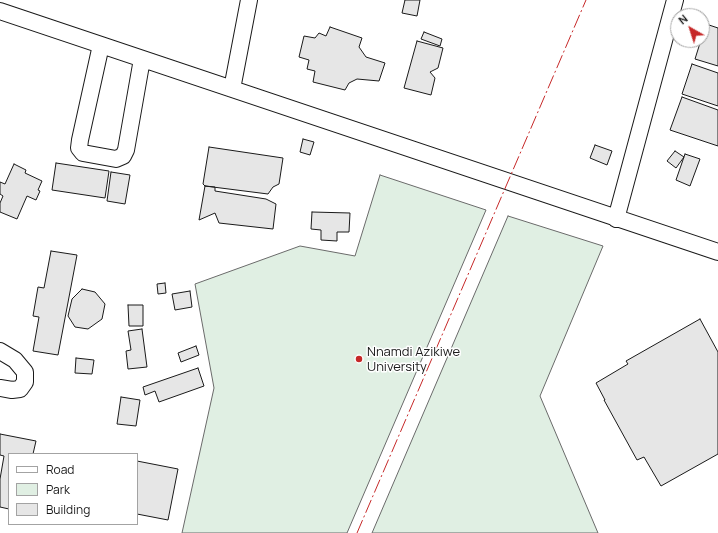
<!DOCTYPE html>
<html>
<head>
<meta charset="utf-8">
<style>
	body { margin:0 }
	#map { position:relative; width:718px; height:533px; overflow:hidden; background:#fff; font-family:Manrope,sans-serif }
	canvas { display:block }
	.legend { position:absolute; left:8px; top:453px; width:130px; height:72px; box-sizing:border-box; background:#fff; border:1px solid #a3a3a3; margin:0; padding:5px 7px; list-style:none; font-size:12px; color:#1a1a1a }
	.legend li { display:flex; align-items:center; gap:8px; height:20px }
	.legend b { width:20px; border:1px solid #a3a3a3 }
	.north { position:absolute; left:670px; top:8px; width:40px; height:40px; box-sizing:border-box; background:#fff; border:1px solid #a3a3a3; border-radius:50%; rotate:321deg; font-size:11px; font-weight:700; line-height:16px; text-align:center; color:#1a1a1a }
	.north::after { content:''; display:block; margin:auto; width:14px; height:18px; background:#c62828; clip-path:polygon(50% 0,100% 100%,50% 72%,0 100%) }
</style>
</head>
<body>
<div id="map">
<canvas width="718" height="533"></canvas>
<ul class="legend">
<li><b style="height:5px;background:#fff"></b>Road</li>
<li><b style="height:11px;background:#e0efe3"></b>Park</li>
<li><b style="height:11px;background:#e6e6e6"></b>Building</li>
</ul>
<div class="north">N</div>
</div>
<script>
const ctx = document.querySelector('canvas').getContext('2d');
ctx.lineJoin = 'round';
function fill(path, color) { ctx.fillStyle = color; ctx.fill(path, 'evenodd'); }
const shape = rows => new Path2D(rows.map(r => 'M' + r).join(''));
function strokePath(path, color, width, dash) { ctx.strokeStyle = color; ctx.lineWidth = width; ctx.lineCap = dash ? 'butt' : 'round'; ctx.setLineDash(dash || []); ctx.stroke(path); }
function write(font, color, halo, rows, align = 'center') {
  ctx.font = font + ' Manrope,sans-serif'; ctx.lineWidth = 3; ctx.setLineDash([]); ctx.textBaseline = 'middle'; ctx.strokeStyle = halo; ctx.fillStyle = color; for (const [text, x, y, turn = 0] of rows) {
    ctx.save(); ctx.translate(x, y); ctx.rotate((+turn || 0) * Math.PI / 180); ctx.textAlign = isNaN(turn) ? turn : align; if (halo) ctx.strokeText(text, 0, 0); ctx.fillText(text, 0, 0); ctx.restore();
  }
}
const green = shape([
	[380,175,486,210,347,533,182,533,214,388,195,284,300,246,355,256,380,175],
	[508,216,603,246,540,396,598,533,372,533,508,216]
]);
fill(green, '#e0efe3');
strokePath(green, '#6a6a6a', 1);
const building = shape([
	[405,0,420,0,417,16,402,13,405,0],
	[706,24,718,28,718,66,695,59,706,24],
	[330,27,362,38,359,47,366,57,385,63,379,81,357,79,349,83,345,90,313,82,315,71,307,69,309,60,299,57,304,36,315,38,319,33,326,36,330,27],
	[424,32,442,39,440,46,421,39,424,32],
	[417,41,443,48,438,68,430,72,435,78,431,95,404,88,417,41],
	[692,64,718,73,718,106,682,94,692,64],
	[682,97,718,110,718,146,670,130,682,97],
	[303,139,314,142,310,155,300,152,303,139],
	[595,145,612,151,607,165,590,158,595,145],
	[209,147,283,158,279,184,273,187,268,194,205,186,203,184,209,147],
	[675,151,684,157,676,168,667,161,675,151],
	[685,154,700,159,690,186,676,180,685,154],
	[56,163,109,171,105,198,52,190,56,163],
	[14,164,26,170,25,173,42,181,38,190,40,191,36,200,27,196,17,219,0,212,0,203,3,196,0,194,0,182,5,184,14,164],
	[111,172,130,175,125,204,107,201,111,172],
	[205,186,215,187,215,191,266,199,276,204,273,229,219,223,215,213,199,220,205,186],
	[312,212,350,213,349,232,337,232,337,241,321,240,321,230,311,229,312,212],
	[51,251,77,255,58,355,33,351,39,317,33,316,38,287,44,288,51,251],
	[165,283,166,293,158,294,157,284,165,283],
	[82,289,95,292,105,304,102,319,88,329,75,327,68,316,72,299,82,289],
	[190,291,192,307,175,310,172,294,190,291],
	[128,305,143,305,143,326,129,326,128,305],
	[700,319,718,352,718,454,661,486,644,457,637,460,604,400,605,400,596,383,628,364,626,361,700,319],
	[142,329,147,367,128,369,126,351,131,350,128,331,142,329],
	[196,346,199,355,181,362,178,353,196,346],
	[76,358,94,360,92,374,75,373,76,358],
	[198,368,204,386,159,402,155,391,145,395,143,387,198,368],
	[121,397,140,400,136,426,117,424,121,397],
	[0,434,36,441,33,454,9,454,9,509,0,507,0,479,4,456,0,455,0,434],
	[137,461,178,469,168,520,137,514,137,461]
]);
fill(building, '#e6e6e6');
strokePath(building, '#1a1a1a', 1);
const minor = shape([
	[0,11,718,252],
	[101,45,80,140,79,148,83,153,116,159,123,156,126,150,142,59],
	[232,89,249,0],
	[616,219,675,0],
	[0,351,15,360,25,372,25,382,20,389,12,390,0,388]
]);
strokePath(minor, '#1a1a1a', 18);
strokePath(minor, '#fff', 16);
strokePath(shape([
	[357,533,586,0]
]), '#c62828', 1, [14, 3, 2, 3]);
for (const [x, y, r, color] of [
	[359,359,4,"#c62828"]
]) { const dot = new Path2D(); dot.arc(x, y, r, 0, 2 * Math.PI); ctx.fillStyle = color; ctx.fill(dot); strokePath(dot, '#fff', 1.5); }
write('13px', '#1a1a1a', '#fff', [
	["Nnamdi Azikiwe",367,352],
	["University",367,367]
], 'left');
</script>
</body>
</html>
